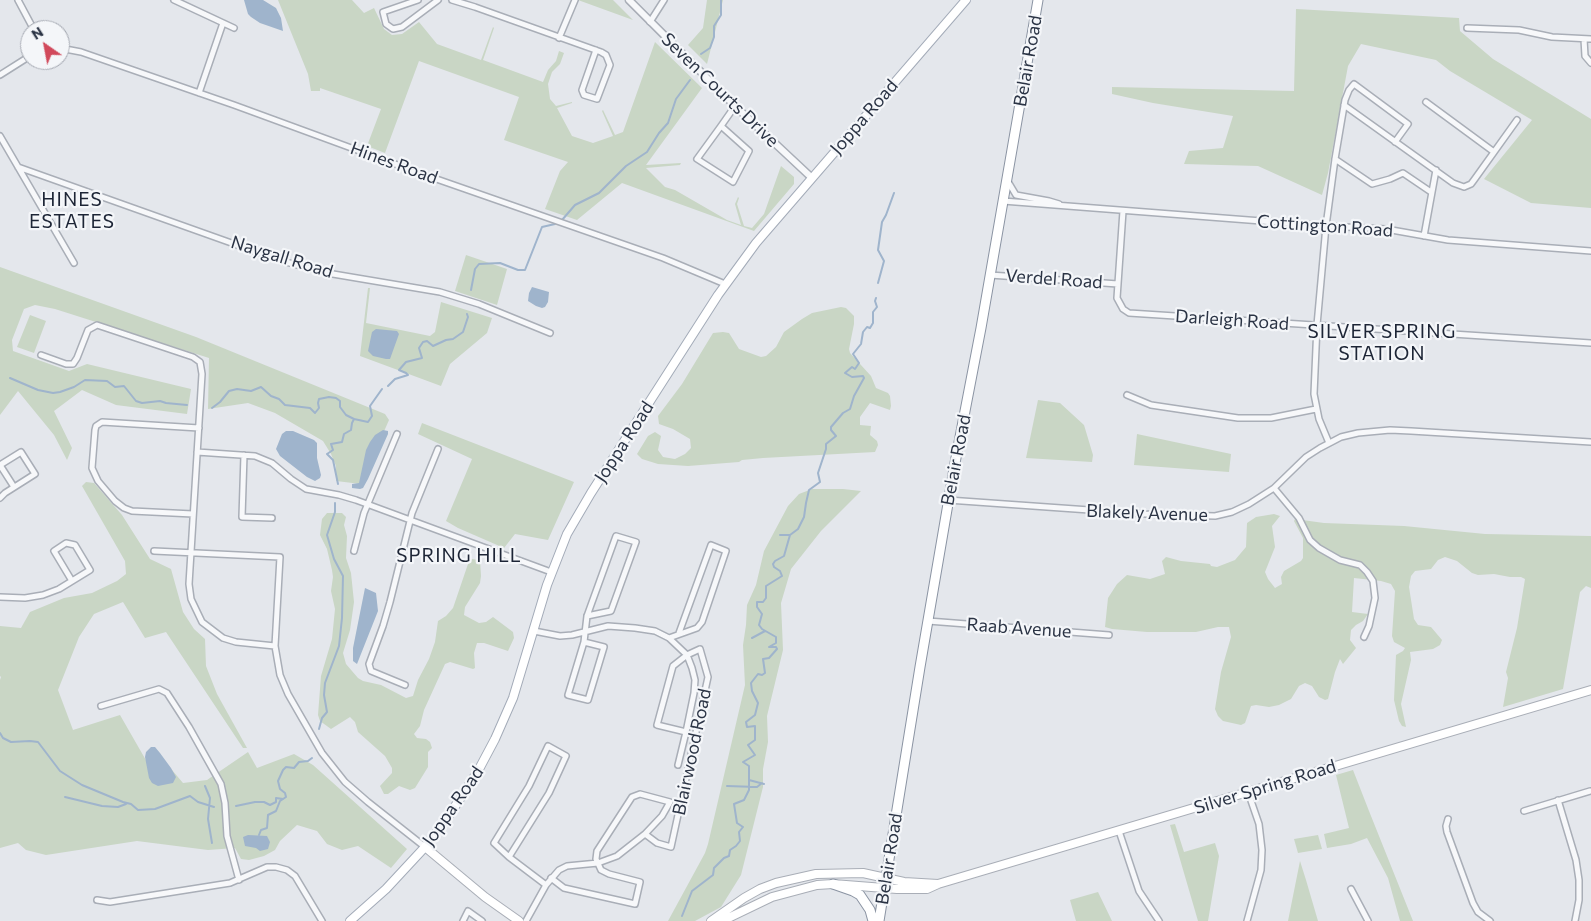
<!DOCTYPE html>
<html>
<head>
<meta charset="utf-8">
<style>
	body { margin:0 }
	#map { position:relative; width:1591px; height:921px; overflow:hidden; background:#e4e7ec; font-family:Commissioner,sans-serif }
	canvas { display:block }
	.north { position:absolute; left:20px; top:20px; width:50px; height:50px; box-sizing:border-box; background:#f4f6f9; border:1px solid #a4a8b1; border-radius:50%; rotate:327deg; font-size:14px; font-weight:700; line-height:20px; text-align:center; color:#2b3445 }
	.north::after { content:''; display:block; margin:auto; width:18px; height:22px; background:#d1495b; clip-path:polygon(50% 0,100% 100%,50% 72%,0 100%) }
</style>
</head>
<body>
<div id="map">
<canvas width="1591" height="921"></canvas>
<div class="north">N</div>
</div>
<script>
const ctx = document.querySelector('canvas').getContext('2d');
ctx.lineJoin = 'round';
function fill(path, color) { ctx.fillStyle = color; ctx.fill(path, 'evenodd'); }
const shape = rows => new Path2D(rows.map(r => 'M' + r).join(''));
function strokePath(path, color, width, dash) { ctx.strokeStyle = color; ctx.lineWidth = width; ctx.lineCap = dash ? 'butt' : 'round'; ctx.setLineDash(dash || []); ctx.stroke(path); }
function write(font, color, halo, rows, align = 'center') {
  ctx.font = font + ' Commissioner,sans-serif'; ctx.lineWidth = 4.5; ctx.setLineDash([]); ctx.textBaseline = 'middle'; ctx.strokeStyle = halo; ctx.fillStyle = color; for (const [text, x, y, turn = 0] of rows) {
    ctx.save(); ctx.translate(x, y); ctx.rotate((+turn || 0) * Math.PI / 180); ctx.textAlign = isNaN(turn) ? turn : align; if (halo) ctx.strokeText(text, 0, 0); ctx.fillText(text, 0, 0); ctx.restore();
  }
}
fill(shape([
	[278,0,352,0,364,13,374,8,384,29,392,35,402,34,419,22,437,44,481,60,493,27,494,28,483,60,543,82,548,70,556,61,559,51,564,53,560,64,552,72,548,84,550,99,556,106,572,102,572,103,557,108,572,136,593,143,613,136,602,111,603,110,615,135,623,132,655,42,702,88,646,165,681,163,680,165,646,168,665,187,675,190,727,220,741,225,735,204,738,197,739,198,737,204,744,226,752,228,764,214,781,166,794,177,794,184,754,231,622,183,577,220,545,209,560,171,568,162,504,140,519,97,419,61,385,153,367,146,381,109,320,88,320,91,311,91,308,74],
	[578,0,613,0,633,20],
	[707,0,723,0,707,64,688,45,703,28],
	[1296,9,1459,18,1460,31,1493,59,1591,119,1591,208,1531,203,1484,179,1532,120,1450,71,1436,60,1361,44,1348,66,1328,173,1322,195,1258,166,1184,164,1189,151,1223,148,1233,116,1153,103,1112,94,1112,87,1294,91],
	[466,255,507,269,497,305,455,291],
	[0,267,196,337,385,414,389,420,361,484,336,481,336,466,331,454,323,441,275,413,248,403,208,409,209,358,55,309,35,305,24,309,12,340,13,351,69,371,87,364,191,389,187,414,116,405,82,390,54,411,72,448,67,460,54,435,18,391,0,415],
	[368,288,370,288,366,323,430,336,435,332,441,302,492,318,487,333,450,364,441,386,360,356],
	[841,307,846,308,854,316,854,324,849,349,850,353,871,376,876,388,888,393,890,396,891,406,890,410,870,403,860,417,860,425,871,426,870,435,877,441,878,445,875,452,763,458,742,460,739,462,688,466,658,464,642,459,637,454,648,436,655,432,661,436,658,450,663,457,675,459,685,454,691,448,690,439,673,429,659,424,658,416,682,384,713,333,723,332,729,333,739,349,761,357,766,356,776,347,784,332,802,319,812,313],
	[30,315,46,321,34,353,17,347],
	[1038,400,1060,403,1084,425,1093,455,1092,462,1026,458],
	[422,423,574,482,548,540,515,534,504,548,458,528,446,521,472,459,418,434],
	[1137,434,1231,454,1229,472,1134,465],
	[86,482,94,483,122,515,150,559,171,569,183,612,194,629,205,639,206,666,217,694,247,748,243,748,166,632,145,638,123,602,94,614,79,637,58,690,73,730,120,715,151,769,162,765,172,770,183,783,207,780,248,752,257,768,294,754,313,765,407,849,391,868,358,846,342,850,327,844,317,831,297,825,280,841,275,850,264,856,249,860,241,859,235,848,208,850,137,841,46,855,26,850,18,843,0,848,0,680,1,677,0,676,0,626,21,628,30,612,64,598,92,593,117,581,126,574,125,561,82,486],
	[812,489,843,489,861,491,821,531,791,569,781,603,783,650,767,716,768,742,763,769,763,787,741,875,721,907,695,921,668,921,705,853,708,844,745,685,743,645,746,625,747,605,756,585,764,551,788,506,799,494],
	[327,513,342,513,346,517,344,525,347,536,346,558,351,573,354,602,350,630,343,653,346,664,358,678,363,681,381,685,406,698,413,696,418,680,429,659,435,642,438,621,446,616,453,608,468,564,472,559,480,560,481,576,480,583,465,607,464,615,479,623,486,622,493,617,513,632,514,638,508,651,484,643,477,643,474,653,475,668,473,669,450,662,445,664,424,710,420,726,414,734,417,738,426,739,430,742,432,748,428,752,428,767,415,788,410,790,399,786,388,794,384,794,380,786,392,773,392,768,385,756,358,732,355,722,350,717,331,729,320,721,318,715,321,676,332,639,335,609,331,591,333,577,332,570,327,549,320,535,322,519],
	[1274,514,1280,516,1272,526,1275,547,1265,572,1268,579,1275,588,1282,584,1281,577,1284,571,1301,561,1303,558,1303,538,1294,521,1295,519,1324,523,1404,526,1485,534,1591,536,1591,588,1586,586,1580,592,1563,689,1503,707,1508,678,1506,672,1517,628,1525,579,1521,577,1510,577,1494,574,1478,575,1472,573,1457,561,1445,557,1438,560,1431,569,1415,571,1411,576,1409,587,1414,619,1418,625,1431,627,1442,640,1440,645,1433,649,1410,652,1411,660,1401,704,1406,727,1402,726,1399,721,1394,700,1396,655,1403,651,1405,648,1394,642,1392,636,1395,591,1391,584,1381,581,1354,578,1352,612,1368,614,1363,621,1356,625,1351,630,1350,640,1356,648,1343,664,1340,659,1335,672,1328,699,1325,700,1319,697,1312,686,1305,683,1299,686,1291,699,1279,705,1269,707,1256,705,1251,706,1245,723,1241,725,1223,721,1218,716,1215,709,1221,672,1231,637,1229,627,1218,627,1196,632,1147,632,1112,629,1105,627,1108,598,1117,584,1127,575,1150,579,1165,574,1162,561,1166,557,1181,561,1210,564,1211,566,1217,567,1235,560,1246,547,1247,523,1256,517],
	[1353,770,1369,811,1413,921,1400,921,1388,878,1367,838,1351,844,1327,848,1324,834,1349,828,1336,775],
	[1175,824,1184,852,1215,843,1219,856,1208,921,1198,921,1170,825],
	[1318,835,1322,849,1298,853,1294,839],
	[1300,861,1306,880,1318,921,1288,921],
	[1098,892,1112,921,1076,921,1070,900]
]), '#c9d6c5');
fill(shape([
	[244,0,263,0,276,8,281,18,283,31,260,23,251,17,248,14],
	[532,287,549,292,548,302,545,307,542,308,536,306,528,301,529,293],
	[376,329,397,331,399,334,390,359,386,359,373,356,368,351,372,332],
	[383,430,388,431,388,434,368,479,363,488,360,489,352,488,352,484,359,483,366,450,370,442,375,435],
	[286,431,293,431,314,440,317,443,317,458,321,475,320,478,315,481,307,477,280,456,276,449,282,434],
	[365,588,376,593,378,611,357,664,353,661,353,648],
	[151,747,155,747,160,753,171,768,176,777,173,783,158,786,152,783,149,778,145,757,146,752],
	[248,835,267,836,270,842,268,849,260,851,256,848,245,846,243,837]
]), '#9fb4cc');
strokePath(shape([
	[701,54,710,48,714,37,714,26,721,15,721,0],
	[562,220,575,205,599,193,626,166,647,152,659,133,668,123,676,99,690,80],
	[878,283,884,261,878,250,882,222,886,215,894,193],
	[471,290,475,269,479,264,500,263,518,270,525,270,542,227,555,224],
	[10,378,38,390,53,393,60,392,74,387,85,380,107,381,115,387,124,386,136,401,142,403,160,401,166,403,187,405],
	[388,386,395,379,408,375,406,373,399,370,406,362,422,358,419,348,423,342,427,341,433,346,446,340,453,339,463,332,468,317,467,314],
	[212,408,220,402,229,391,237,389,251,391,261,387,271,396,279,399,285,405,310,408,315,413,319,408,318,403,319,399,329,397,336,398,340,401,340,407,346,415,354,419,368,422,372,416,370,406,382,389],
	[338,484,333,460,327,454,333,450,331,444,342,442,344,434,351,430,352,423,354,419],
	[780,535,790,535],
	[752,638,765,631],
	[319,729,322,718,327,712,324,695,325,683,339,646,342,618,343,576,334,559,327,535,335,512,335,503],
	[0,733,3,738,11,742,30,741,38,742,60,771,82,785,123,802,131,804,138,810,155,809,190,796,198,802,214,807],
	[749,780,764,784],
	[205,786,210,798,208,819,212,843],
	[727,786,757,787,762,783],
	[65,797,102,806,118,807,126,804],
	[236,806,255,802,264,802,270,805,276,802,276,798,283,799],
	[259,835,261,830,267,828,268,815,276,811,280,801,286,797,285,793,280,789,278,781,283,770,286,767,294,768,299,762,308,761,312,758],
	[682,916,692,891,713,875,714,868,724,858,729,856,730,850,736,846,740,841,739,832,743,827,737,823,734,804,744,800,749,790,749,766,743,762,755,755,748,745,755,740,755,726,747,727,746,722,755,715,758,703,752,691,751,683,758,674,762,675,765,673,763,659,769,658,777,649,776,647,769,647,776,643,776,637,762,629,759,625,762,614,757,607,757,602,763,602,766,598,766,586,782,576,780,571,774,567,773,564,775,561,784,556,790,535,798,529,804,517,806,503,809,490,820,482,818,473,826,449,826,444,836,436,831,430,831,427,843,413,850,409,854,396,864,378,863,376,852,377,845,373,852,367,855,369,859,363,853,354,861,344,863,332,867,327,870,328,873,323,873,312,877,307,875,301,876,298]
]), '#9fb4cc', 2);
const minor = shape([
	[18,0,34,30],
	[174,0,234,28],
	[418,0,383,12,386,24,393,29,402,27,438,0],
	[452,0,475,7,601,52,606,55,610,65,597,99,584,95,582,90,596,50],
	[650,22,664,0],
	[1467,28,1519,30,1552,37,1591,39],
	[559,38,575,0],
	[1584,39,1585,56,1591,63],
	[60,48,81,52,234,105,425,175,663,258,725,284],
	[0,75,30,56],
	[199,93,223,23],
	[1426,102,1494,152],
	[1344,105,1453,183,1464,187,1471,184,1474,180,1517,120],
	[721,126,749,151,733,182,697,159,721,126,735,106],
	[0,136,74,263],
	[1335,159,1372,184,1390,179,1403,173,1431,192],
	[18,167,282,261,327,273,440,292,479,304,550,333],
	[1007,180,1016,195,1049,201,1059,204],
	[1003,201,1326,226,1386,229,1448,240,1591,251],
	[1123,211,1117,298,1123,309,1129,313,1591,343],
	[1424,236,1436,170],
	[990,275,1118,284],
	[41,355,66,364,73,364,77,358,88,330,97,325,193,357,200,362,202,374,189,584,191,599,202,622,223,638,236,642,275,646],
	[1127,395,1151,405,1238,418,1271,418,1316,409],
	[1329,443,1319,419,1314,394,1317,325,1326,226,1335,159,1345,100,1349,90,1354,84,1408,124,1395,142],
	[197,452,255,456,272,463,291,479,306,489,339,495,356,500,551,572],
	[244,455,242,517,272,518],
	[1274,488,1299,518,1310,540,1319,548,1340,560,1360,565,1367,572,1373,581,1375,598,1369,626,1364,637],
	[0,498,5,493,35,474,21,452,0,465,14,487],
	[948,500,1146,514,1215,516,1232,512,1249,504,1274,488,1306,457,1320,448,1341,437,1358,433,1390,430,1411,431,1591,442],
	[193,514,132,511,124,508,115,501,98,481,92,468,95,430,96,426,102,422,199,428],
	[154,551,280,557,275,646,280,675,288,694,322,753,345,782,368,802,425,847],
	[354,551,364,513,397,434],
	[0,597,25,598,43,595,59,589,90,570,75,545,66,543,54,551,72,581],
	[928,621,1109,635],
	[669,638,697,628,702,622,726,551,711,545,679,633],
	[584,642,604,647,588,700,568,695,584,642,587,616,616,536,636,542,611,611,587,616],
	[405,685,371,671,369,664,383,626,390,602,412,513,438,449],
	[101,706,159,689,167,693,189,727,221,784,225,803,227,836,239,880],
	[678,765,686,732,694,693,695,680,692,668,687,655,673,666,657,725,686,732],
	[1558,800,1576,860,1579,880,1579,900,1575,921],
	[1524,811,1590,791],
	[1448,819,1446,826,1447,832,1473,903,1478,912,1490,921],
	[1119,831,1139,891,1159,921],
	[509,857,549,793,566,756,548,746,529,786,494,843,509,857,546,885],
	[551,878,564,888,635,904,640,882,609,874,601,870,596,859,597,851,632,797,640,794,670,802,662,816,645,834],
	[1351,889,1368,921],
	[97,900,110,902,230,883,267,867,276,867,287,870,295,876,322,921],
	[463,921,468,911,482,921],
	[526,921,546,885,559,870,567,866,598,863,617,856,645,834,657,843,671,847,708,677,700,649,687,655,669,638,655,631,635,628,608,626,572,635,560,636,534,631],
	[1247,921,1261,870,1262,850,1259,824,1248,792]
]);
const tertiary = shape([
	[629,0,735,106,812,178]
]);
const secondary = shape([
	[425,847,485,897,519,921],
	[711,921,744,898,760,889,776,883,816,874,863,873,904,882,938,884],
	[722,921,772,897,817,885,833,884,897,889,927,889,938,884,1591,690]
]);
const primary = shape([
	[350,921,386,889,425,847,450,814,478,771,495,739,513,698,547,585,567,534,591,493,718,295,756,243,966,0]
]);
const trunk = shape([
	[833,884,853,891,860,895,870,910,873,921],
	[879,921,920,667,955,463,981,328,1038,0]
]);
strokePath(minor, '#a9aeb7', 8);
strokePath(tertiary, '#a9aeb7', 9);
strokePath(secondary, '#a9aeb7', 10);
strokePath(primary, '#a3abb8', 10);
strokePath(trunk, '#8b94a3', 11);
strokePath(minor, '#f7f8fa', 5);
strokePath(tertiary, '#f7f8fa', 6);
strokePath(secondary, '#fff', 8);
strokePath(primary, '#fff', 8);
strokePath(trunk, '#fff', 9);
write('18px', '#2b3445', '#f4f6f9', [
	["Belair Road",1028,61,-80],
	["Seven Courts Drive",720,90,44],
	["Joppa Road",864,117,-49],
	["Hines Road",394,163,20],
	["Cottington Road",1325,226,4],
	["Naygall Road",282,257,17],
	["Verdel Road",1054,279,4],
	["Darleigh Road",1232,320,4],
	["Joppa Road",624,442,-57],
	["Belair Road",956,460,-79],
	["Blakely Avenue",1147,513,2],
	["Raab Avenue",1019,628,4],
	["Blairwood Road",692,752,-78],
	["Silver Spring Road",1265,787,-17],
	["Joppa Road",453,806,-55],
	["Belair Road",889,859,-81]
]);
ctx.letterSpacing = '1px';
write('19px', '#1d2536', '#f4f6f9', [
	["HINES",72,200],
	["ESTATES",72,222],
	["SILVER SPRING",1382,332],
	["STATION",1382,354],
	["SPRING HILL",459,556]
]);
ctx.letterSpacing = '0px';
</script>
</body>
</html>
